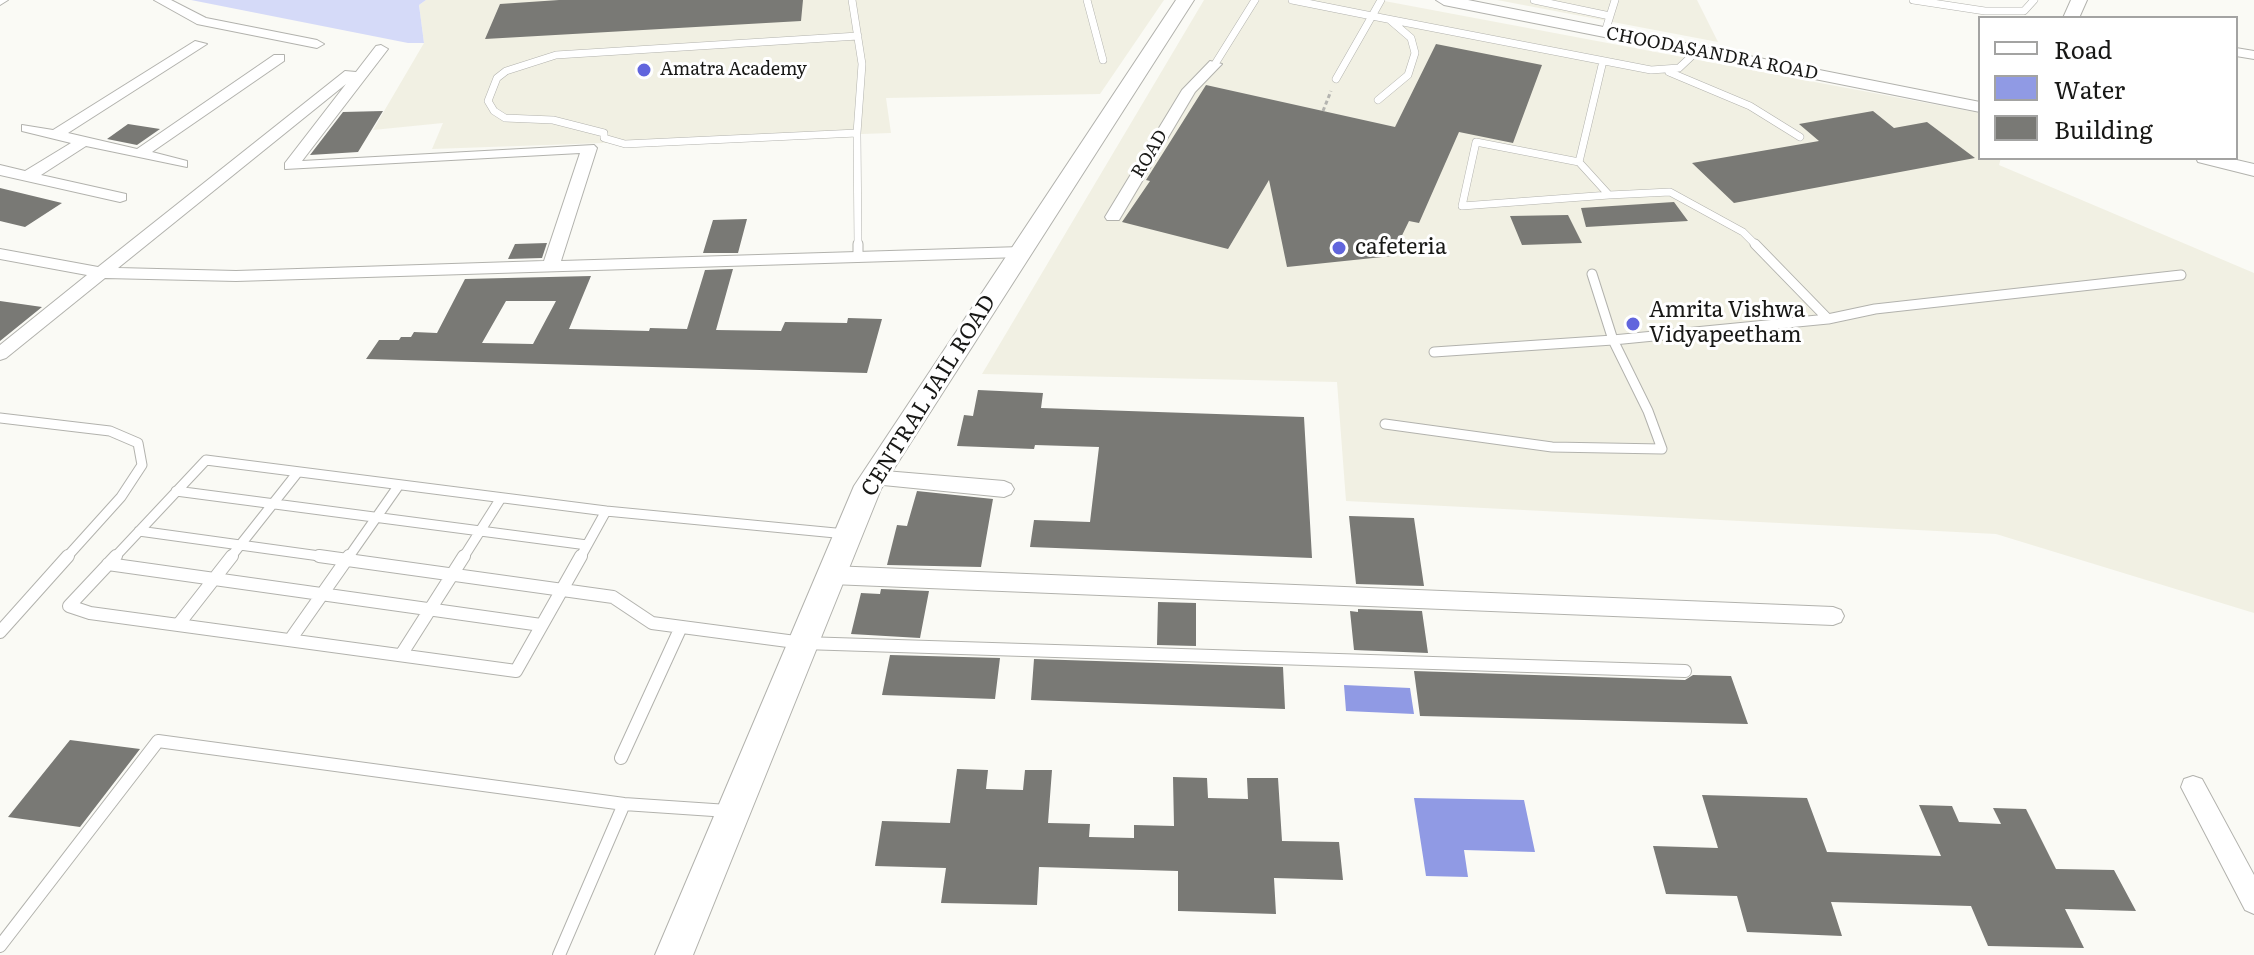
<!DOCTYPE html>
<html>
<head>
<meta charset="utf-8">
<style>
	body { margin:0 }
	#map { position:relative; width:2254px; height:955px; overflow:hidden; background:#fafaf5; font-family:Literata,serif }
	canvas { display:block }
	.legend { position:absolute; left:1978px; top:16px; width:260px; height:144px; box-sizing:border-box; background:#fff; border:2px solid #a3a3a2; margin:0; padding:10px 14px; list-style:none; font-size:24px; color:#181816 }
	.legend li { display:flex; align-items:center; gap:16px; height:40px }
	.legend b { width:40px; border:2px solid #a3a3a2 }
</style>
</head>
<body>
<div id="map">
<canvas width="2254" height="955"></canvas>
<ul class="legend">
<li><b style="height:10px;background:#fff"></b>Road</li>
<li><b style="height:22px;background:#909ae4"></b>Water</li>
<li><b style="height:22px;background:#797975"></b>Building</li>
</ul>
</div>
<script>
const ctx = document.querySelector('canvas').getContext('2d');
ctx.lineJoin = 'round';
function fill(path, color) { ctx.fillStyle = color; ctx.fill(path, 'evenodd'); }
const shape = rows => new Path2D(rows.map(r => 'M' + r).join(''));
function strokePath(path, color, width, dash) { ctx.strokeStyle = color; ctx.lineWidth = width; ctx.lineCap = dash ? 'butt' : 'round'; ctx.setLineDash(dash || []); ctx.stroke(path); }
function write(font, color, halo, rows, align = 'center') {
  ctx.font = font + ' Literata,serif'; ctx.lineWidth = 6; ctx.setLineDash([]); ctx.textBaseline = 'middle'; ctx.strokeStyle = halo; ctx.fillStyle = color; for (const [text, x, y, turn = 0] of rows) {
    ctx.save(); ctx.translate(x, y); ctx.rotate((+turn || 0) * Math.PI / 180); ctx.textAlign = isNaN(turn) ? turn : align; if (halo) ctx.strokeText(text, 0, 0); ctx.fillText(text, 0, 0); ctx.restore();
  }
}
fill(shape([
	[426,0,1164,0,1100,94,886,98,891,133,432,149,443,123,373,130,424,43,419,5],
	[1204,0,1379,0,1980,113,1980,158,2001,158,1999,165,2254,273,2254,613,1996,534,1346,501,1337,382,982,374],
	[1497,0,1697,0,1718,42]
]), '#f1f0e3');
fill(shape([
	[191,0,426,0,419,5,424,43,408,43]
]), '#d5daf8');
fill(shape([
	[1344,685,1410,688,1414,714,1346,711],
	[1414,798,1524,800,1535,852,1464,850,1468,877,1426,876]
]), '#909ae4');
fill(shape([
	[559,0,803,0,801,21,485,39,500,4],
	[1436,44,1542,65,1513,143,1459,132,1419,223,1409,221,1392,256,1287,267,1269,180,1228,249,1122,222,1150,181,1146,180,1206,85,1395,127],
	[383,111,358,152,310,155,343,112],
	[1873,111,1894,128,1927,122,1975,158,1734,203,1692,163,1819,141,1799,124],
	[128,124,160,129,137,145,107,139],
	[0,188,62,203,25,227,0,221],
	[1674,202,1688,221,1586,227,1581,208],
	[1568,215,1582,243,1522,245,1510,216],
	[747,219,738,253,703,253,713,220],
	[547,243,542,258,508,259,515,244],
	[733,269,716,330,781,331,785,322,847,323,848,318,882,319,867,373,366,359,379,340,399,340,401,337,411,337,414,332,437,333,465,279,591,276,569,329,649,331,650,328,687,329,705,270],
	[506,301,556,301,533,344,482,343],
	[0,301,42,307,0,341],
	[978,390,1043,393,1041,408,1304,417,1312,558,1030,547,1034,520,1090,522,1099,447,1035,445,1034,449,957,446,964,415,973,416],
	[917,491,993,499,981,567,887,565,897,525,907,526],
	[1349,516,1414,518,1424,586,1356,584],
	[881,589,929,591,920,638,851,634,861,593,880,594],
	[1158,602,1196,603,1196,646,1157,645],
	[1358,609,1422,611,1428,653,1354,650,1350,611,1358,612],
	[890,655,1000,658,995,699,882,695],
	[1034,659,1283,667,1285,709,1031,700],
	[1414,671,1685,680,1693,675,1731,676,1748,724,1420,716],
	[70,740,140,749,80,827,8,817],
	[957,769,988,770,986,789,1023,790,1025,770,1052,770,1048,823,1090,824,1089,837,1134,838,1134,825,1174,826,1173,777,1207,778,1208,798,1248,799,1247,778,1278,778,1282,841,1339,842,1343,880,1274,878,1276,914,1178,911,1178,871,1039,867,1037,905,941,903,946,868,875,866,882,821,950,823],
	[1702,795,1807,798,1827,852,1941,856,1919,805,1952,806,1959,822,2001,824,1993,808,2026,809,2056,869,2114,870,2136,911,2065,909,2084,948,1988,946,1971,906,1831,902,1842,936,1747,932,1737,896,1666,894,1653,846,1718,848]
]), '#797975');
const serviceFar2 = shape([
	[852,0,862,64,857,133,858,246],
	[1087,0,1103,60],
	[1292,0,1372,16,1336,79],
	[1381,0,1372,16,1651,70,1679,68,1697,51],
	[1534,0,1610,16],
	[1913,0,1985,11,2024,11,2034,0],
	[1605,32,1615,0],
	[1603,61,1579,162,1609,195,1670,192,1743,232,1757,246],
	[1215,64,1255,0],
	[1669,72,1750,106,1800,137],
	[1378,100,1408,75,1415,53,1411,38,1390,20],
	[857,133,625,144,604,138,604,133,553,120,505,118,494,111,488,101,497,78,506,71,556,55,858,36],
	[1579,162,1476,142,1462,206,1609,195]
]);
const serviceFar1 = shape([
	[858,244,858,257],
	[1828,319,1875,309,2181,275],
	[1434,352,1613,340,1592,274],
	[0,418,110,431,138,443,142,465,121,497,66,558],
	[1385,424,1552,447,1662,449,1648,411,1613,340,1828,319,1755,244],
	[176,491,587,545],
	[606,511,846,534],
	[139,531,334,558],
	[114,558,206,460,606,511],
	[230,558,298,472],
	[348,558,399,485],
	[463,558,501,498],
	[580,558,606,511]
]);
const service = shape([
	[116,556,69,606,90,613,516,671,581,556],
	[319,556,613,597,652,623,803,643,1685,671],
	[108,564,541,625],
	[178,625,232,556],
	[0,632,68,556],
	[290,640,349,556],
	[401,655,464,556],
	[621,758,681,627],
	[0,946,158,741,624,804,728,811],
	[559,955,624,804]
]);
const minor = shape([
	[0,0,8,0,0,5,0,0],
	[154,0,171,0,206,18,317,40,324,44,317,48,197,24,154,0],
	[195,41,207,44,68,133,137,149,274,55,284,55,284,61,152,152,187,161,187,167,86,146,41,175,126,194,126,200,120,202,0,175,0,165,25,171,71,143,22,131,22,125,53,130,195,41],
	[381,45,388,49,302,161,594,145,597,148,561,261,1021,247,1029,252,1021,257,236,281,105,278,6,358,0,360,0,345,87,275,0,259,0,249,98,267,345,71,356,72,376,46,381,45],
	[346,84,285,163,285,169,580,153,544,261,236,271,118,268,346,84],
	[2236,48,2254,51,2254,59,2236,56,2236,48],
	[1210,61,1222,64,1195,92,1119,220,1107,220,1105,217,1182,90,1210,61],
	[873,470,1004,481,1011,484,1014,489,1011,494,1004,497,873,484,863,477,873,470],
	[831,566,1833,607,1841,610,1844,616,1841,622,1833,625,831,584,823,581,820,575,823,569,831,566],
	[2193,776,2202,779,2254,875,2254,914,2245,910,2181,787,2184,779,2193,776]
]);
const tertiary = shape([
	[1436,0,1468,0,1980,102,1980,112,1444,5,1436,0],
	[2071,0,2087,0,2079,18,2063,18,2071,0],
	[2196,158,2228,158,2254,164,2254,176,2198,162,2196,158]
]);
const secondary = shape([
	[1176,0,1194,0,881,489,693,955,655,955,854,486,1176,0]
]);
strokePath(serviceFar2, '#b2b2ad', 8);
strokePath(serviceFar1, '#b2b2ad', 11);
strokePath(service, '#b2b2ad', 14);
strokePath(minor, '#b2b2ad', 2);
strokePath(tertiary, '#b2b2ad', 2);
strokePath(secondary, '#b2b2ad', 2);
strokePath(shape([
	[1323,111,1331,91]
]), '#b4b4b0', 3, [4, 3]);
strokePath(serviceFar2, '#fff', 7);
strokePath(serviceFar1, '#fff', 9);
strokePath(service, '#fff', 12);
fill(minor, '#fff');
fill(tertiary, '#fff');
fill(secondary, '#fff');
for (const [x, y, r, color] of [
	[644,70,8,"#6165dd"],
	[1339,248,8,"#6165dd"],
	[1633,324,8,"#6165dd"]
]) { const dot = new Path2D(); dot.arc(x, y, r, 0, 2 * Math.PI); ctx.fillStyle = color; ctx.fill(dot); strokePath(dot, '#fff', 3); }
write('18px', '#181816', '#fff', [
	["CHOODASANDRA ROAD",1712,54,11],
	["ROAD",1150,154,-59]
]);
write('18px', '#181816', '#fff', [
	["Amatra Academy",660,70]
], 'left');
write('22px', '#181816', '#fff', [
	["cafeteria",1355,248],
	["Amrita Vishwa",1649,311],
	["Vidyapeetham",1649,336]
], 'left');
write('22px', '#181816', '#fff', [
	["CENTRAL JAIL ROAD",929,396,-58]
]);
</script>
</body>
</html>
